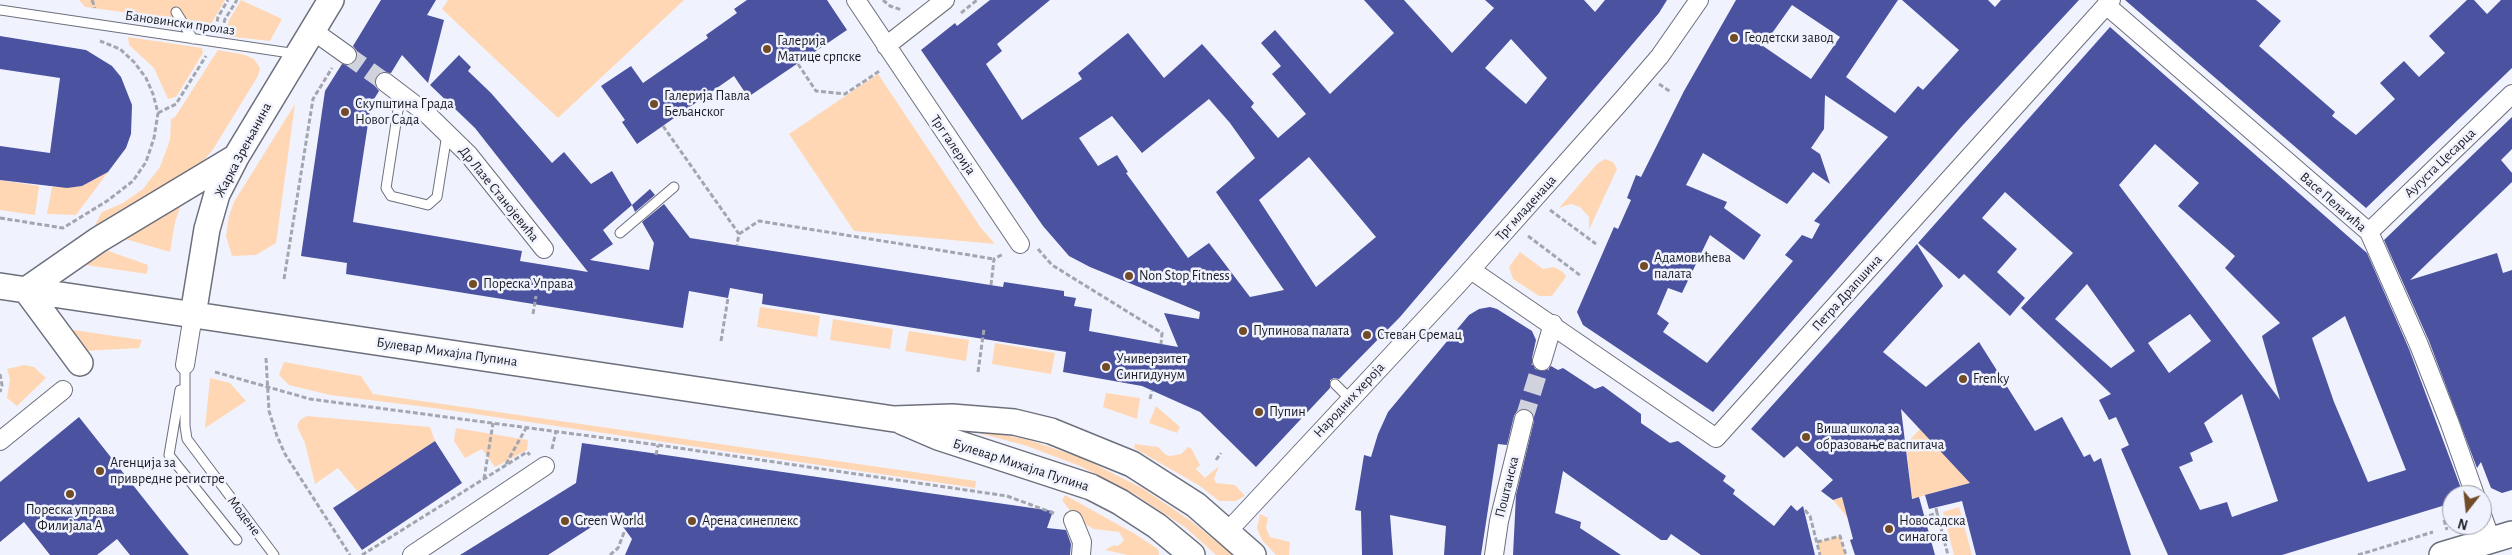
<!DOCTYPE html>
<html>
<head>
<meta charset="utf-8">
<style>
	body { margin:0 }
	#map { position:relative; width:2512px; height:555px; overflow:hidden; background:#f0f3fe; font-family:"Alegreya Sans",sans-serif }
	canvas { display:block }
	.north { position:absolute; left:2442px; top:485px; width:50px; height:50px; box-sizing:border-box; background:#f0f3fe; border:1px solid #9a9ca5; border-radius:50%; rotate:196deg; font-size:14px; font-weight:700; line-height:20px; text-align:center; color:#191a1f }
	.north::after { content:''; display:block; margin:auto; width:18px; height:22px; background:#724c28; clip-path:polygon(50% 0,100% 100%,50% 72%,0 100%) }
</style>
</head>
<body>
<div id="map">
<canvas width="2512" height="555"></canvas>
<div class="north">N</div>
</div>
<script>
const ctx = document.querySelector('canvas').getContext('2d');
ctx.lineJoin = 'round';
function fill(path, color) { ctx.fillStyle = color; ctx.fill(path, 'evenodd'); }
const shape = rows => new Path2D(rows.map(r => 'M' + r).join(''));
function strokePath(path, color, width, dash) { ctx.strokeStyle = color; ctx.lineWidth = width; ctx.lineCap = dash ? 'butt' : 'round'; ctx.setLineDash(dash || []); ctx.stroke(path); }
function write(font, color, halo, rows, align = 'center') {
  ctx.font = font + ' "Alegreya Sans",sans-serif'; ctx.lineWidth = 5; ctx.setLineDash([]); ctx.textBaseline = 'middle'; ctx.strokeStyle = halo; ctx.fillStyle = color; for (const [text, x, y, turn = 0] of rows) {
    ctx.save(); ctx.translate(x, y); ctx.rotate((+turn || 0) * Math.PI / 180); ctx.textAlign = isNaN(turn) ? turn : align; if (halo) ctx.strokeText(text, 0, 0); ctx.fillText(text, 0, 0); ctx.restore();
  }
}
fill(shape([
	[79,0,225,0,211,24,85,7],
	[241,0,282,19,270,41,225,36,229,20],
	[448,0,684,0,558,118,442,9],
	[128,37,202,48,203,53,176,97,168,99,154,68,129,45],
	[218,50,245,55,254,59,260,68,258,76,212,151,197,168,99,228,95,225,102,212,123,203,143,189,160,167,170,140,171,119,175,117],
	[878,74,981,228,995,244,854,231,789,134],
	[295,104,276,243,256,255,232,256,226,236,229,216,234,202],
	[1605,159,1613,162,1617,169,1589,230,1589,217,1580,207,1571,204,1559,208,1597,164],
	[108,172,76,215,47,214,52,187,82,186],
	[0,180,39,186,35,215,0,210],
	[181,205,175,222,170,252,122,238],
	[103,249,148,265,147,274,79,264],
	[1520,252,1543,269,1554,267,1563,272,1566,277,1552,296,1539,296,1513,279,1509,267],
	[760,307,820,316,817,337,757,327],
	[833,319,893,329,890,349,830,340],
	[67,329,142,340,139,348,83,351],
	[909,331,969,340,966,361,905,351],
	[995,343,1055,353,1051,374,992,364],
	[284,362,361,376,373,394,976,481,975,488,434,408,330,395,289,385,279,375],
	[24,365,34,367,46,378,17,406,7,398,10,379,7,369],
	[210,378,230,383,246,401,205,428],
	[1106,393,1140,398,1137,419,1103,407],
	[1156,406,1180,427,1177,433,1149,423],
	[307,416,430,427,435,441,358,492,338,468,315,484,305,443,297,426,300,420],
	[456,428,528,440,527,450,495,467,482,449,465,458,454,441],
	[977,429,1029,440,1082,458,1142,488,1191,521,1233,555,1216,555,1186,528,1136,495,1080,466,1027,446,975,432],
	[1920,429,1980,493,1957,486,1916,498,1907,497,1850,513,1847,517,1833,500,1910,479,1906,444],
	[1135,444,1158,447,1166,455,1170,456,1181,454,1188,447,1191,448,1200,465,1196,469,1205,478,1219,466,1214,479,1216,483,1235,485,1245,496,1236,501,1219,501,1200,486,1134,448],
	[1065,495,1135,534,1158,549,1159,555,1128,555,1105,550,1114,545,1118,546,1124,540,1119,532,1094,529,1077,520,1062,500],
	[1959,507,1972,555,1954,555,1943,512],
	[1260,514,1268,518,1266,528,1270,537,1290,542,1289,555,1276,555,1262,540,1257,528],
	[1840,536,1846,555,1820,555,1817,542]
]), '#ffd7b5');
fill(shape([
	[381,0,436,0,427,15,444,20,428,83,402,55,391,73,381,72,376,76,375,86,379,91,371,104,353,222,522,251,520,261,588,272,475,128,430,85,459,55,471,67,468,71,491,93,552,163,564,152,591,184,612,171,632,205,650,189,655,195,635,212,632,205,603,230,613,244,590,260,649,270,654,243,642,222,664,204,690,238,1003,287,1004,282,1064,291,1064,296,1076,298,1074,306,1092,309,1089,331,1178,347,1164,313,1199,319,1200,312,1090,267,1069,256,1043,226,921,50,955,23,957,26,990,0,1050,0,997,44,1002,51,986,64,1022,120,1082,79,1078,73,1128,33,1164,78,1202,44,1254,103,1251,107,1278,138,1306,114,1272,74,1281,66,1261,43,1275,30,1330,94,1394,33,1364,0,1404,0,1452,53,1494,8,1485,0,1584,0,1595,12,1605,0,1667,0,1659,13,1400,317,1342,376,1339,379,1334,378,1330,380,1330,388,1256,467,1200,412,1142,386,1063,372,1066,352,762,304,763,294,730,288,728,298,689,291,683,328,346,274,347,263,301,256,325,91,342,64,351,65,356,61,357,51,353,46],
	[1511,39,1547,78,1526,104,1485,68],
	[1209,99,1230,123,1255,158,1216,192,1284,290,1250,297,1209,243,1188,258,1126,173,1128,172,1117,155,1098,166,1079,138,1112,116,1142,153],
	[1309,157,1376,237,1316,287,1259,200],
	[747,0,827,0,847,30,748,97,734,76,637,144,622,122,625,120,601,86,631,66,643,83,708,38,706,35,737,13,734,9],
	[1736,0,1898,0,1846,77,1895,113,1918,86,1923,90,1959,50,1902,0,1988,0,1995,7,2001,0,2079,0,1962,126,1713,412,1583,325,1577,312,1614,227,1618,229,1631,200,1627,198,1636,175,1641,177,1684,91],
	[1792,5,1840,37,1811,79,1763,46],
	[1825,95,1888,137,1814,221,1820,224,1812,239,1802,235,1785,255,1793,261,1707,363,1663,332,1669,323,1657,314,1668,288,1682,293,1710,235,1744,260,1761,235,1724,208,1727,202,1686,185,1703,153,1787,204,1813,172,1830,184,1820,154,1811,148,1824,129],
	[2125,0,2256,0,2281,21,2259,46,2335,112,2332,116,2356,135,2395,99,2380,83,2404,61,2419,77,2445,53,2429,36,2467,0,2474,0,2487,14,2501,0,2512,0,2512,68,2366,208],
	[2110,27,2367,253,2409,349,2462,491,2459,495,2452,495,2452,503,2282,555,2168,555,2121,449,2129,445,2116,417,2109,420,2099,400,2111,394,2021,308,2073,253,2005,192,1982,218,2017,249,1997,272,2025,298,2010,316,1964,274,1959,279,1918,243],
	[2155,144,2199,183,2178,206,2235,256,2225,268,2280,323,2262,336,2280,400,2119,185],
	[2087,284,2135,351,2111,368,2055,319],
	[2190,314,2211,341,2169,373,2148,343],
	[2345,316,2406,470,2368,482,2334,402,2312,338],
	[2242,394,2278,501,2232,517,2227,502,2200,510,2179,467,2193,461,2190,453,2213,442,2204,423],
	[0,36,86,50,112,66,121,77,132,105,131,134,126,148,108,172,82,186,67,188,0,180,0,146,50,153,60,78,0,69],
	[2512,117,2512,149,2501,160,2512,173,2512,182,2410,280,2497,253,2503,273,2512,270,2512,490,2502,493,2491,488,2481,462,2477,468,2429,341,2384,240],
	[1917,244,1943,286,1883,352,1926,387,1979,342,2035,431,2062,417,2084,457,2090,454,2094,462,2101,458,2131,555,1976,555,1962,501,1929,509,1925,495,1970,483,1901,409,1912,499,1919,497,1935,555,1855,555,1850,540,1853,539,1842,497,1833,500,1821,491,1833,480,1797,446,1784,458,1751,429],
	[1490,307,1497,309,1532,331,1536,340,1532,358,1535,369,1544,371,1551,366,1558,370,1563,368,1595,389,1603,386,1641,414,1641,423,1670,443,1678,441,1726,476,1723,481,1735,490,1733,494,1774,526,1791,505,1797,511,1803,506,1815,555,1701,555,1671,534,1667,540,1661,540,1563,471,1555,513,1581,522,1580,528,1621,555,1513,555,1516,495,1534,421,1532,412,1526,409,1517,411,1514,416,1507,445,1498,444,1481,555,1444,555,1446,526,1390,515,1393,555,1362,555,1361,511,1355,510,1364,455,1371,457,1378,434,1388,412,1469,315,1479,309],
	[79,417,167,528,189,555,130,555,117,539,97,555,50,555,24,522,0,542,0,482],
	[435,441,462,483,362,550,333,508],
	[582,443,1053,511,1047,528,1066,530,1071,544,1070,555,625,555,632,539,613,513,548,555,460,555,576,483]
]), '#4b52a0');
strokePath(shape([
	[347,55,385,82],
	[1524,419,1542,361]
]), '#d0d2dd', 18, [18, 9]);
const lane = shape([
	[0,10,297,54],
	[176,12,193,39],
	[405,97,398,110,386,188,391,196,428,205,437,197,447,134],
	[620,233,674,187],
	[185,365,185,426,187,439,274,555],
	[1335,384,1350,399],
	[180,390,169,455,237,540]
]);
const street = shape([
	[856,0,1020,244],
	[2106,5,2369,232,2419,345,2450,424,2475,495],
	[312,30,347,55],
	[886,46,945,0],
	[385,82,427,114,469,155,544,249],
	[2369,232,2512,94],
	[1471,270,1716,438,2111,0],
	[1542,361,1553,324],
	[185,365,193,315],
	[0,441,63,390],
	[2482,515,2491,540],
	[1073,520,1082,542,1081,555],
	[1228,531,1459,283,1623,99,1660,56,1699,0],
	[412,555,545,466],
	[1494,555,1499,521,1524,419]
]);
const secondary = shape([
	[0,286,894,419,952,417,1014,422,1051,431,1132,464,1196,505,1253,555],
	[26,290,98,240,236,157],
	[26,290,80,363],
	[193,315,207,229,217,194,236,157,331,0],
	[903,422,938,437,1091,487,1120,502,1157,526,1192,555],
	[2442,555,2512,534]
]);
strokePath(lane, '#6c6f7c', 11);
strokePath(street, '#6c6f7c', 20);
strokePath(secondary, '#6c6f7c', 28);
strokePath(shape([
	[92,0,95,8],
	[883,0,890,6,902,10],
	[961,13,977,0],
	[216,29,218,17,228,0],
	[222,30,225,19,237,0],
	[798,64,816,91,845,94,881,70],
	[1659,84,1671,92],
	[158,113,176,104,206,56],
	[663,126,739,234,737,245],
	[1550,210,1596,244],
	[0,218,63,228,107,201,133,181,146,162,154,138,158,113,153,94,146,78,134,62,120,49,100,41],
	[739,234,759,221,994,259],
	[1528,236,1581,276],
	[1038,249,1052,265,1162,333,1161,344],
	[284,279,313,99,332,68],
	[991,285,994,259,1003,254],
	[533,314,536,296],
	[721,341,728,298],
	[266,358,269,411,277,436,285,454,350,555],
	[215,372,310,399,658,445,1007,496,1056,514],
	[978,372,984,329],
	[0,374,2,385,0,392],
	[1150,399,1152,391],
	[552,449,556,431],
	[656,455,658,445],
	[1216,460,1221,453],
	[506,464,526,428],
	[484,479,493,423],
	[1936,508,1937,513],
	[1805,510,1810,516,1820,555],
	[1922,518,1937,513,1948,555],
	[2444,520,2447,530],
	[1817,542,1840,536,1846,555],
	[362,555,527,452,530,455],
	[610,555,618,548,625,530],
	[2358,555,2433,532]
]), '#a4a6af', 3, [5, 2.5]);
strokePath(lane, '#fff', 9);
strokePath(street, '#fff', 18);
strokePath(secondary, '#fff', 25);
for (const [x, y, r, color] of [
	[1734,38,5,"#724c28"],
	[767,49,5,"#724c28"],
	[654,104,5,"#724c28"],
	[345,112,5,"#724c28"],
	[1644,266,5,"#724c28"],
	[1129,276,5,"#724c28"],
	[473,284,5,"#724c28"],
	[1243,331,5,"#724c28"],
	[1367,335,5,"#724c28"],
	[1106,367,5,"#724c28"],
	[1963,379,5,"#724c28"],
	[1259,412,5,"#724c28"],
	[1806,437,5,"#724c28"],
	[100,471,5,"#724c28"],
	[70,494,5,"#724c28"],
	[565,521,5,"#724c28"],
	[692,521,5,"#724c28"],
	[1889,529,5,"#724c28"]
]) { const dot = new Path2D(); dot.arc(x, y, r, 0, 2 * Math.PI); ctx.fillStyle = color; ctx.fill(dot); strokePath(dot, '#f0f3fe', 2); }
write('14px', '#191a1f', '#f0f3fe', [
	["Бановински пролаз",180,23,8],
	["Трг галерија",953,145,56],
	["Жарка Зрењанина",243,150,-62],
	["Аугуста Цесарца",2440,163,-44],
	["Др Лазе Станојевића",499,194,51],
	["Васе Пелагића",2333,202,41],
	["Трг младенаца",1526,208,-48],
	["Петра Драпшина",1847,293,-48],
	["Булевар Михајла Пупина",447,352,8],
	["Народних хероја",1349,400,-47],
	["Булевар Михајла Пупина",1021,465,18],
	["Поштанска",1507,487,-76],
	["Модене",244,516,53]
]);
write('14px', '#191a1f', '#f0f3fe', [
	["Геодетски завод",1744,38],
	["Галерија",777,41],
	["Матице српске",777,57],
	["Галерија Павла",664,96],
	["Бељанског",664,112],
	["Скупштина Града",355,104],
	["Новог Сада",355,120],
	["Адамовићева",1654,258],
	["палата",1654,274],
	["Non Stop Fitness",1139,276],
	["Пореска Управа",483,284],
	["Пупинова палата",1253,331],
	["Стеван Сремац",1377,335],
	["Универзитет",1116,359],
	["Сингидунум",1116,375],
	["Frenky",1973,379],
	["Пупин",1269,412],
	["Виша школа за",1816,429],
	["образовање васпитача",1816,445],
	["Агенција за",110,463],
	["привредне регистре",110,479],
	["Пореска управа",70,510,"center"],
	["Филијала А",70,526,"center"],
	["Green World",575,521],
	["Арена синеплекс",702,521],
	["Новосадска",1899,521],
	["синагога",1899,537]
], 'left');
</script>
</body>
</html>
